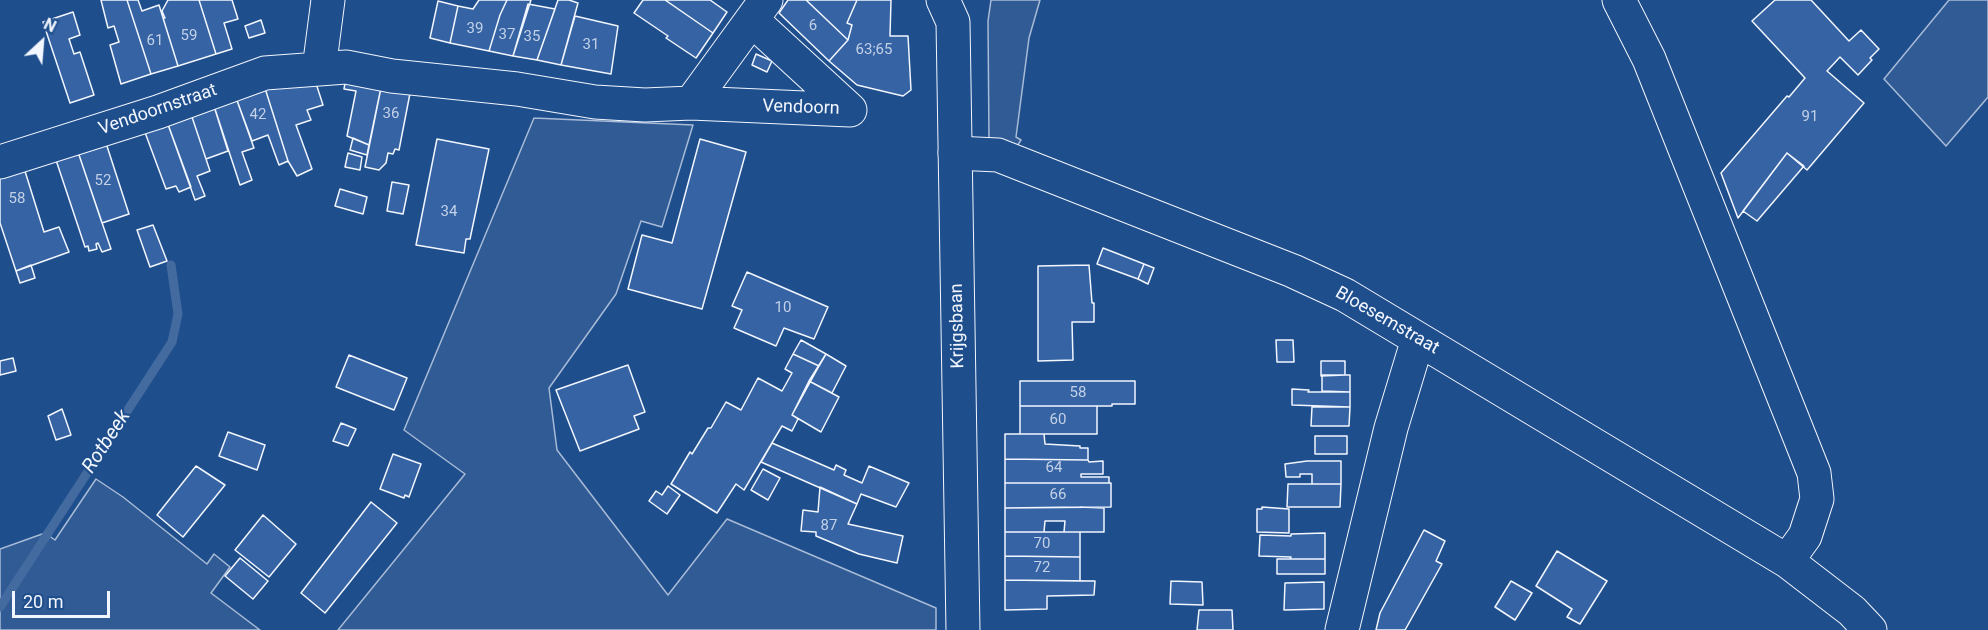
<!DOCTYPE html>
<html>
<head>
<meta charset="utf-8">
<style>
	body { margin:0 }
	#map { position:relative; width:1988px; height:630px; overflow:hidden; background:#1f4e8c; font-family:Roboto,sans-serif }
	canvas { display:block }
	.north { position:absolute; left:12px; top:12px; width:60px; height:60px; -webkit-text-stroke:4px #1f4e8c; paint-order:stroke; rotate:26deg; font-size:16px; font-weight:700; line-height:24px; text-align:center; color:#f2f6ff }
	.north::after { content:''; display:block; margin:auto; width:21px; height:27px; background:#f2f6ff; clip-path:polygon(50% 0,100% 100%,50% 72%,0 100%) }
	.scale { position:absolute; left:12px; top:591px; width:98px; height:27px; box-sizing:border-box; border:3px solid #f2f6ff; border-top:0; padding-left:8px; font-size:18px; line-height:21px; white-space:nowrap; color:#f2f6ff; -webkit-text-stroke:4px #1f4e8c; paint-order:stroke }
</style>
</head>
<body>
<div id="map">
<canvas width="1988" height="630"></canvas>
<div class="north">N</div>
<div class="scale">20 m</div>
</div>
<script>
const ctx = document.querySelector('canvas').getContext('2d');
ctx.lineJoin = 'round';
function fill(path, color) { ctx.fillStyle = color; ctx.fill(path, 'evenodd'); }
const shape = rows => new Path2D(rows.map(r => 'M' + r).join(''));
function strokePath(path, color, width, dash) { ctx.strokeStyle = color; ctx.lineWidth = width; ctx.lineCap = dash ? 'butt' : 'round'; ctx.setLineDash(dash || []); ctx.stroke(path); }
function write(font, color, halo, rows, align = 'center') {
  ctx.font = font + ' Roboto,sans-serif'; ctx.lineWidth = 4.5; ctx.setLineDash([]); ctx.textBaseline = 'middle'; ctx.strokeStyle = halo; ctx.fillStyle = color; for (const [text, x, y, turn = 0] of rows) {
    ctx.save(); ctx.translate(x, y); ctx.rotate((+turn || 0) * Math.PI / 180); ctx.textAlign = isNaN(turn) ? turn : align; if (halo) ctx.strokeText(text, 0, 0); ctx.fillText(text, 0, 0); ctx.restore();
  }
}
const built = shape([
	[991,0,1040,0,1029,38,1016,137,1021,140,1015,149,989,141,988,21,991,0],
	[1949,0,1988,0,1988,97,1946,146,1884,79,1949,0],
	[534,118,693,125,662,227,641,221,616,294,549,388,557,450,668,595,727,519,936,608,936,630,338,630,465,474,404,430,534,118],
	[96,479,123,497,207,564,214,554,230,567,211,593,260,630,0,630,0,549,45,533,55,540,96,479]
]);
fill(built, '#305b95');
strokePath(built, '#a8bbd7', 1.5);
strokePath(shape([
	[0,607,172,342,178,314,171,265]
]), '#446ba0', 9);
const building = shape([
	[101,0,127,0,151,74,121,84,110,45,119,42,114,26,108,28,101,0],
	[127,0,138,0,142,11,159,5,178,66,151,74,127,0],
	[168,0,199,0,216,54,178,66,163,18,165,18,162,11,168,0],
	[199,0,232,0,238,19,224,23,232,49,216,54,199,0],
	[479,0,507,0,500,15,489,51,450,43,458,6,473,9,479,0],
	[507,0,531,0,513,56,489,51,500,15,507,0],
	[558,0,569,0,578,3,561,65,537,60,558,0],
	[643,0,665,0,713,33,696,58,666,38,668,36,634,13,643,0],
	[665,0,710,0,727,12,713,33,665,0],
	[788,0,806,0,848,40,829,61,779,13,788,0],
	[806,0,857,0,847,23,852,25,848,40,806,0],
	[857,0,891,0,890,36,908,36,911,90,903,96,857,85,829,61,848,40,852,25,847,23,857,0],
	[1775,0,1811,0,1849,41,1861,30,1879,49,1870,58,1872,60,1858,75,1840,57,1827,71,1864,103,1807,170,1787,153,1738,218,1721,173,1787,96,1789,97,1805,78,1752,21,1775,0],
	[438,1,458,6,450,43,430,38,438,1],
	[528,4,555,9,537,60,513,56,528,4],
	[73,12,80,35,69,39,74,54,80,52,94,95,70,103,43,22,73,12],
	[575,16,618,26,611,74,561,65,575,16],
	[261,20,265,33,249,38,245,26,261,20],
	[756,54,772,61,767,72,752,65,756,54],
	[313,74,323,105,307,110,311,120,296,125,312,169,297,176,288,161,264,85,313,74],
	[346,78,383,78,369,145,347,136,356,91,344,89,346,78],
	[383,78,412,83,399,150,395,149,393,154,388,153,386,163,379,170,365,167,383,78],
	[264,85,288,161,279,165,268,135,252,141,235,95,264,85],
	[235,95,254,148,242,152,252,180,240,185,213,103,235,95],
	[213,103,228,151,206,159,190,111,213,103],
	[190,111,210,171,197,176,205,196,195,200,166,119,190,111],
	[166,119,191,187,179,192,176,186,166,189,143,127,166,119],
	[353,138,369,145,367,155,350,150,353,138],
	[437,139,489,149,470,239,466,239,464,253,416,245,437,139],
	[700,139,746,152,702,309,628,289,642,235,672,243,700,139],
	[105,140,129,214,102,223,77,149,105,140],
	[77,149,111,249,102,252,98,243,96,244,97,249,89,251,88,246,85,247,55,157,77,149],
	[348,153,362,157,360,170,345,167,348,153],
	[1787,153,1804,166,1757,221,1743,211,1787,153],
	[24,168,44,232,59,227,69,252,16,271,0,223,0,176,24,168],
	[392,182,409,185,403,214,387,211,392,182],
	[340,189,367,197,363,214,335,206,340,189],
	[153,225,167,261,150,267,137,230,153,225],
	[1103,248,1144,264,1138,279,1097,264,1103,248],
	[1144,264,1154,268,1148,284,1138,279,1144,264],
	[31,265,35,278,20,283,16,271,31,265],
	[1089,265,1092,303,1094,303,1094,322,1072,322,1073,360,1038,361,1038,266,1089,265],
	[747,272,828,307,814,339,784,328,776,346,734,328,742,310,732,306,747,272],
	[801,340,826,354,819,366,793,354,801,340],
	[1276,340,1293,340,1294,362,1277,362,1276,340],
	[793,354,819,366,792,415,798,419,792,431,782,426,744,490,736,484,717,513,671,484,690,452,692,454,708,428,711,428,726,402,741,410,758,378,782,391,792,373,785,369,793,354],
	[826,354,846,366,832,393,809,381,826,354],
	[349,355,407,378,394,410,336,387,349,355],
	[13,358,16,371,0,375,0,361,13,358],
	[1321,361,1345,361,1345,375,1321,376,1321,361],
	[628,365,645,412,634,416,639,429,580,451,556,390,628,365],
	[1322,375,1350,375,1350,392,1322,391,1322,375],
	[809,381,839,397,821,432,792,415,809,381],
	[1020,381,1135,381,1135,404,1112,404,1112,406,1020,406,1020,381],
	[1292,389,1309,390,1308,392,1350,392,1350,407,1292,405,1292,389],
	[1020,406,1097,406,1097,434,1020,434,1020,406],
	[1312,407,1350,407,1349,426,1311,426,1312,407],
	[62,409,71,435,56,440,48,416,62,409],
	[341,423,356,429,348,446,333,441,341,423],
	[228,432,265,445,257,470,219,456,228,432],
	[1005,434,1044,434,1045,444,1080,446,1080,448,1088,448,1088,460,1005,459,1005,434],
	[1315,436,1347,436,1347,454,1315,454,1315,436],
	[772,443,834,470,836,465,846,470,844,475,862,483,869,466,909,483,896,507,861,494,857,504,761,462,772,443],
	[393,454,421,464,409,497,405,495,404,498,380,489,393,454],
	[1005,459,1088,460,1089,462,1103,461,1103,474,1081,474,1081,477,1109,477,1109,483,1005,483,1005,459],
	[1307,461,1341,461,1341,484,1312,484,1312,474,1300,474,1300,477,1286,477,1285,464,1307,461],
	[196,466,225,485,183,537,157,515,196,466],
	[763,469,780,478,768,500,751,490,763,469],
	[1005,483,1111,483,1111,507,1005,508,1005,483],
	[1288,484,1341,484,1340,507,1287,507,1288,484],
	[668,486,680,495,667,514,649,501,656,491,662,495,668,486],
	[820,487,857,504,848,524,903,536,897,563,859,554,816,536,816,532,801,531,803,510,818,512,820,487],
	[371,502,397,523,325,613,301,593,371,502],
	[1080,507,1104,508,1104,532,1064,532,1065,521,1045,521,1044,532,1005,532,1005,508,1080,507],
	[1262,507,1289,509,1289,533,1257,532,1257,509,1262,509,1262,507],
	[263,515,296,544,269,577,235,550,263,515],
	[1424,530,1445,541,1436,561,1442,564,1405,630,1376,630,1380,613,1424,530],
	[1005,532,1080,532,1080,557,1005,556,1005,532],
	[1325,533,1325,559,1290,559,1291,557,1259,556,1260,535,1291,536,1291,534,1325,533],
	[1557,551,1607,581,1580,624,1567,617,1572,609,1536,586,1557,551],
	[1005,556,1080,557,1080,581,1005,580,1005,556],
	[240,558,268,581,253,599,225,576,240,558],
	[1277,559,1325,559,1325,574,1277,574,1277,559],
	[1005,580,1095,581,1094,595,1047,596,1047,609,1005,610,1005,580],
	[1171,581,1202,582,1203,605,1170,604,1171,581],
	[1511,581,1532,593,1515,620,1495,607,1511,581],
	[1324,582,1324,609,1284,610,1285,583,1324,582],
	[1199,610,1232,610,1233,630,1197,630,1199,610]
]);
fill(building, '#3563a3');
strokePath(building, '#f2f6ff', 1.5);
const minor = shape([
	[1619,0,1649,59,1814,473,1817,499,1805,536,1787,561],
	[752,20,850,110],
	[319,69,328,0],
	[691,103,766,0],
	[955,153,998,155,1293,271,1345,295,1787,561,1852,611,1870,630],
	[0,162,158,112,265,73,346,67,392,76,517,89,595,102,645,105,691,103,850,110],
	[1342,630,1391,428,1418,339]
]);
const major = shape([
	[943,0,953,22,963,630]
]);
strokePath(minor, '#f2f6ff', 35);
strokePath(major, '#f2f6ff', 35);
strokePath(minor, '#1f4e8c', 33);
strokePath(major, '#1f4e8c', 33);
write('15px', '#c3d1e8', null, [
	["6",813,26],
	["39",475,29],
	["37",507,35],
	["59",189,36],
	["35",532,37],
	["61",155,41],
	["31",591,45],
	["63;65",874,50],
	["36",391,114],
	["42",258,115],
	["91",1810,117],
	["52",103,181],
	["58",17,199],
	["34",449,212],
	["10",783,308],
	["58",1078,393],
	["60",1058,420],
	["64",1054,468],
	["66",1058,495],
	["87",829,526],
	["70",1042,544],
	["72",1042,568]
]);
write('18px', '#f2f6ff', '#1f4e8c', [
	["Vendoorn",801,108,2],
	["Vendoornstraat",158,110,-19],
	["Bloesemstraat",1387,321,30],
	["Krijgsbaan",958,326,-91]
]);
write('italic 20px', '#f2f6ff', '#1f4e8c', [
	["Rotbeek",107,442,-57]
]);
</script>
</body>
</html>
